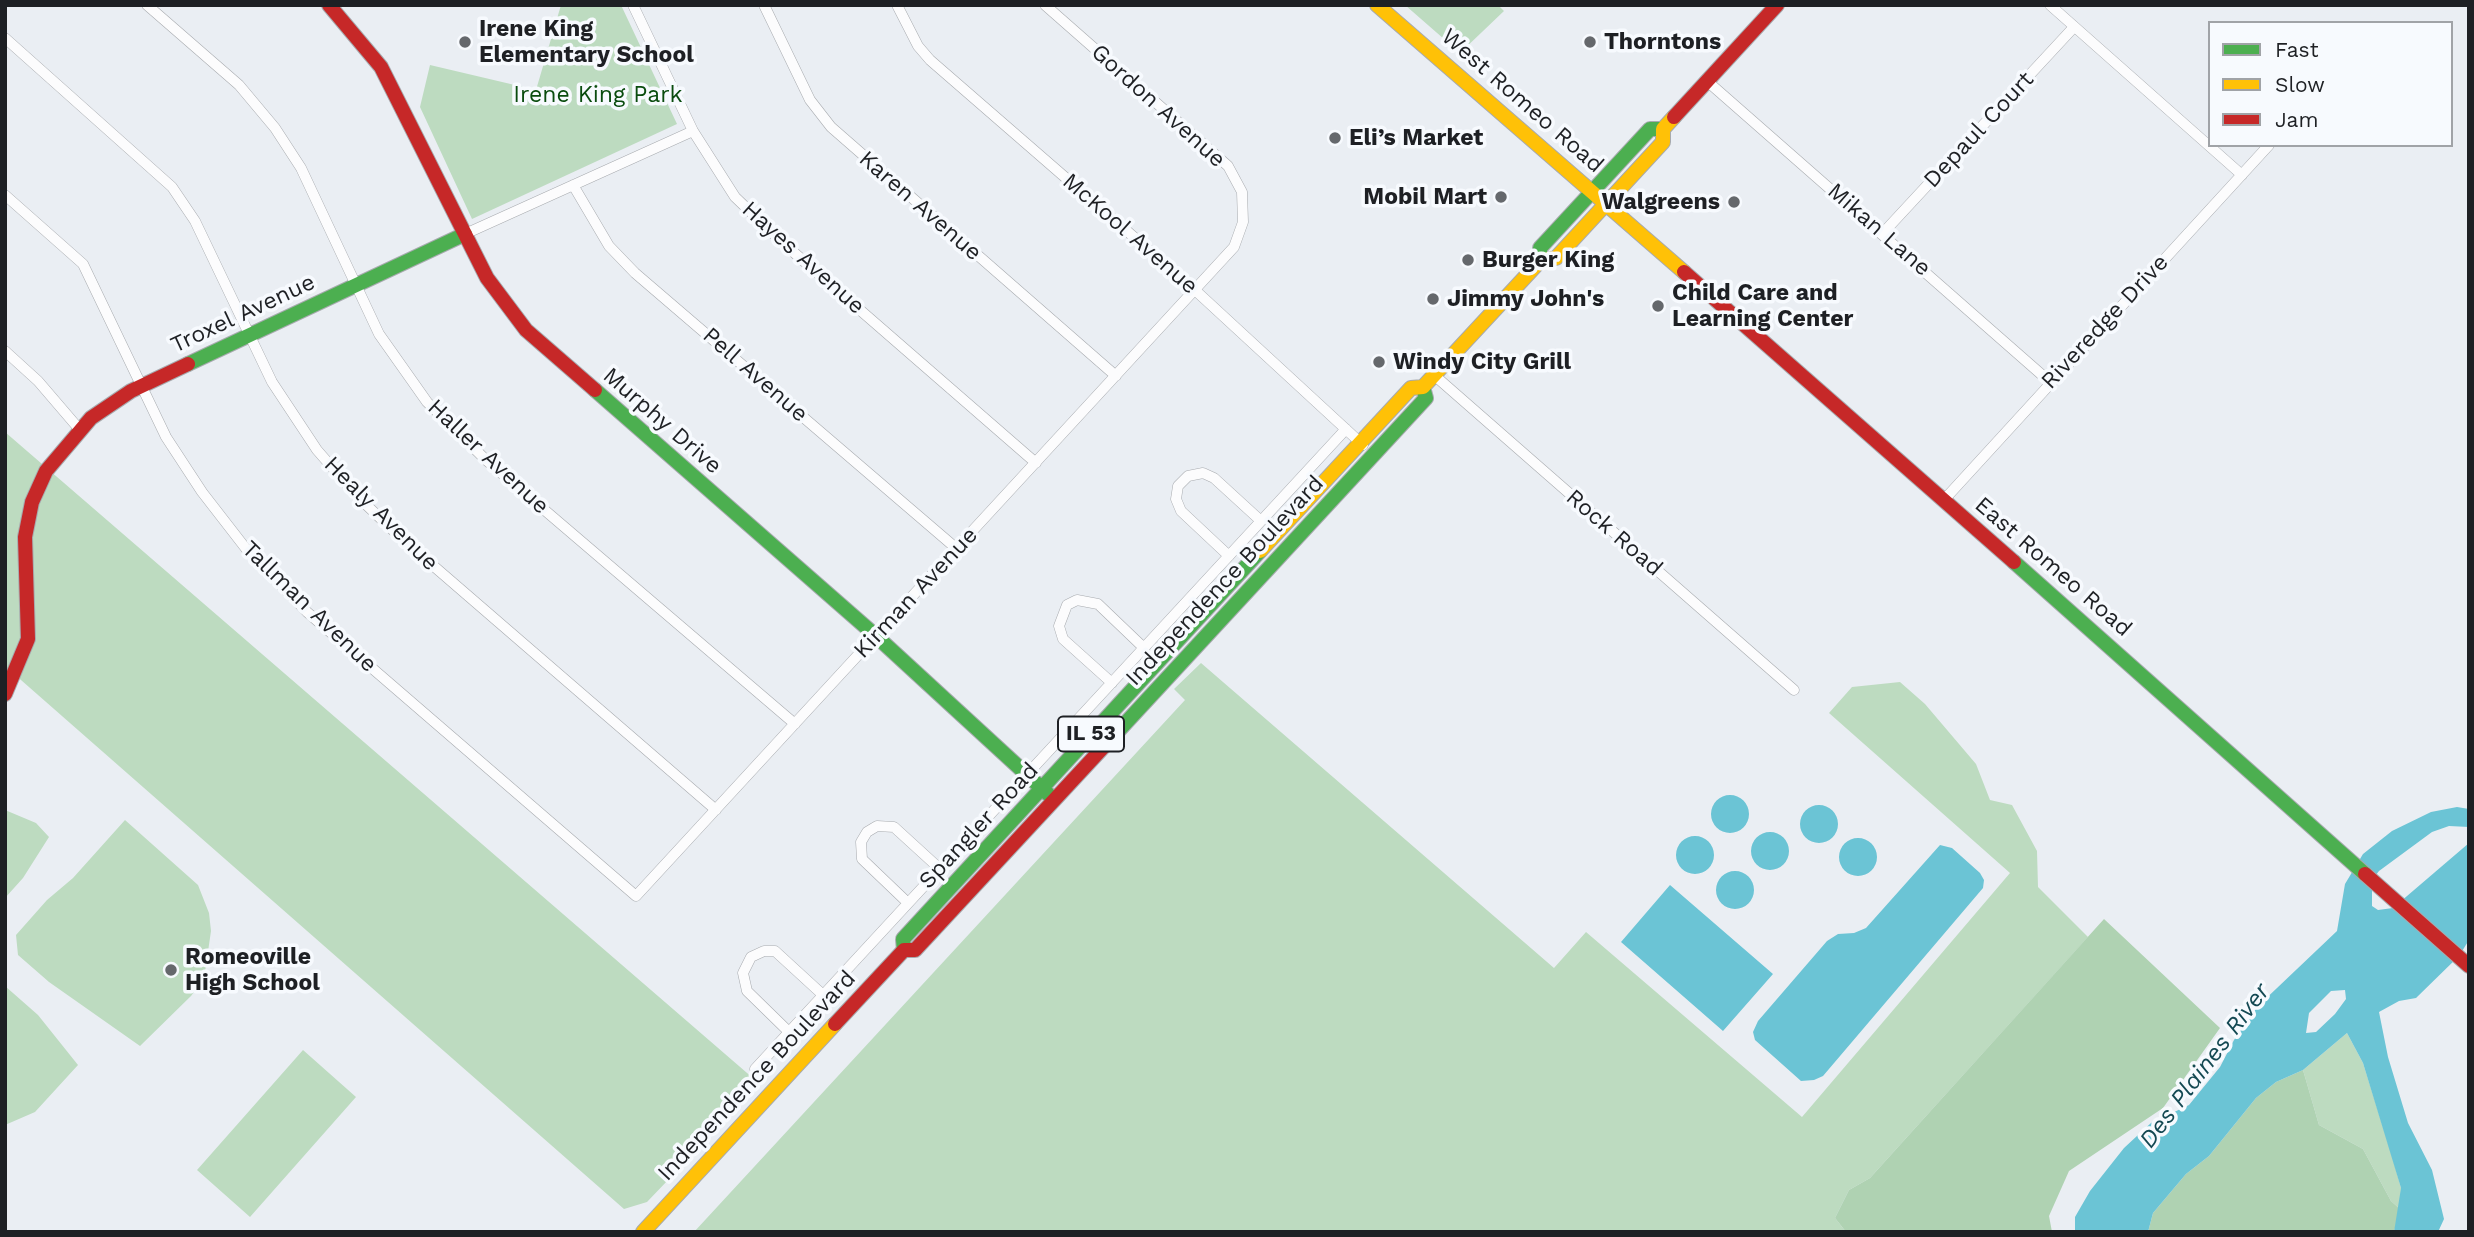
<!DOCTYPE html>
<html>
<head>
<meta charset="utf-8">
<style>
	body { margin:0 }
	#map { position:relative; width:2474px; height:1237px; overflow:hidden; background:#eaeef3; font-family:"Work Sans",sans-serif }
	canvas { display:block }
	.frame { position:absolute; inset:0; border:7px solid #1e2024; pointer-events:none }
	.legend { position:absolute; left:2208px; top:21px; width:245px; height:126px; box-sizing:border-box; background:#f7fafe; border:2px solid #a0a3a7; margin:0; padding:9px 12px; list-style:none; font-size:21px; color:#1e2024 }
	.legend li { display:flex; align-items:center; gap:14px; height:35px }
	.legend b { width:35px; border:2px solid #a0a3a7 }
</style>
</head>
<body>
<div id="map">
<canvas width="2474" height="1237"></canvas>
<div class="frame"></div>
<ul class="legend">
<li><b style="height:9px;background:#4caf50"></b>Fast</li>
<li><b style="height:9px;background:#ffc107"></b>Slow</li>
<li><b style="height:9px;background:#c62828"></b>Jam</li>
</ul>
</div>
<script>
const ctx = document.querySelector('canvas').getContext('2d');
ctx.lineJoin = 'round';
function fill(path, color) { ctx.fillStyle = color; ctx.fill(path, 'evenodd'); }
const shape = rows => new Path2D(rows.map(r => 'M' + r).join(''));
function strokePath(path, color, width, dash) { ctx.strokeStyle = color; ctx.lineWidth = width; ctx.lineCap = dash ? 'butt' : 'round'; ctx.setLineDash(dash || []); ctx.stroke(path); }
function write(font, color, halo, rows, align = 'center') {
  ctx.font = font + ' "Work Sans",sans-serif'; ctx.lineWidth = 7; ctx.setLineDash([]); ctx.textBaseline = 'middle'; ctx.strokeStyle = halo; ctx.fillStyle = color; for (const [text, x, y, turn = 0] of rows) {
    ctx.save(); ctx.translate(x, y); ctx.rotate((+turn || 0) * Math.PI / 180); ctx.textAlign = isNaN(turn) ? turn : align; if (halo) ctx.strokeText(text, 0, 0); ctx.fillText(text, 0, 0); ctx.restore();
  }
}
fill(shape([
	[561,5,621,5,677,124,472,219,420,107,430,65,536,90],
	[1405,5,1498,5,1504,11,1460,53],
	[5,432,754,1079,758,1086,647,1202,624,1209,5,666],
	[1201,663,1554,968,1586,932,1802,1117,2010,873,1829,713,1852,687,1900,682,1925,704,1976,764,1990,800,2012,805,2037,851,2038,887,2088,937,1870,1178,1849,1190,1835,1218,1846,1232,694,1232,1185,700,1174,689],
	[5,810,36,823,49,837,23,878,5,898],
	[125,820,198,885,209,913,211,931,204,979,191,996,140,1046,49,982,18,955,16,935,47,900,73,878],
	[5,986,38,1015,78,1065,35,1112,5,1125],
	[2347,1033,2363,1063,2392,1156,2401,1188,2400,1209,2391,1201,2363,1149,2319,1125,2303,1070],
	[303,1050,356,1097,250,1217,197,1170]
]), '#bddbc0');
fill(shape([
	[2104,919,2220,1028,2163,1108,2069,1171,2049,1216,2052,1232,1846,1232,1835,1218,1849,1190,1870,1178],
	[2303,1070,2319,1125,2363,1149,2391,1201,2400,1209,2394,1232,2148,1232,2153,1213,2186,1174,2209,1156,2256,1098,2276,1082]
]), '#afd2b2');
fill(shape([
	'1711 814a19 19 0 1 1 38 0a19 19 0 1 1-38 0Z',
	'1800 824a19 19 0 1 1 38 0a19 19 0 1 1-38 0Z',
	[2457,807,2469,809,2469,827,2449,826,2432,832,2379,871,2372,880,2372,906,2378,910,2393,908,2469,843,2469,940,2459,956,2416,998,2399,1001,2379,1012,2388,1057,2408,1123,2432,1170,2444,1219,2438,1232,2394,1232,2401,1188,2363,1063,2347,1033,2303,1070,2276,1082,2256,1098,2209,1156,2186,1174,2153,1213,2148,1232,2075,1232,2075,1217,2090,1191,2124,1148,2151,1123,2189,1105,2220,1067,2234,1040,2257,1007,2337,931,2345,884,2363,854,2392,831,2431,812],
	[2345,990,2346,999,2335,1014,2316,1032,2306,1033,2309,1013,2331,991],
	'1751 851a19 19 0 1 1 38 0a19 19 0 1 1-38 0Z',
	'1676 855a19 19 0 1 1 38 0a19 19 0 1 1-38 0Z',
	'1839 857a19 19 0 1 1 38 0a19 19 0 1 1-38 0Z',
	[1940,845,1952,848,1980,873,1984,880,1983,888,1823,1076,1814,1080,1801,1081,1755,1040,1753,1032,1758,1021,1827,941,1838,934,1854,933,1866,928],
	'1716 890a19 19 0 1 1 38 0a19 19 0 1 1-38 0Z',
	[1670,885,1773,974,1723,1031,1621,942]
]), '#6bc4d5');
const street = shape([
	[147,5,239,85,275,128,301,168,379,334,427,402,486,460,795,724],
	[633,5,693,131,735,197,783,243,1036,463],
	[764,5,810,100,831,127,1116,376],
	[897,5,918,46,930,60,1196,291,1363,445],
	[2050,5,2242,175],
	[5,38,172,187,195,221,272,382,317,450,358,497,400,537,716,810],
	[1707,81,2050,382],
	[573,185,609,246,635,273,957,549],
	[5,195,83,264,166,437,202,492,247,550,307,612,636,896,1234,247,1243,222,1242,192,1228,166,1045,5],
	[1883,233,2074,27],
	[465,234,693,131],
	[5,351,38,381,80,430],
	[1434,375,1794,690],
	[1943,501,2269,145],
	[1229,556,1181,511,1176,499,1178,486,1188,476,1203,473,1214,478,1261,521],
	[1112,683,1063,639,1059,626,1067,605,1077,600,1098,604,1144,648],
	[908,903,862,859,861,842,867,832,877,826,894,827,940,869],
	[789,1032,747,991,743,973,751,957,764,951,775,951,823,995],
	[755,1069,1346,429]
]);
const fast = shape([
	[1540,261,1540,248,1650,129,1663,129],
	[188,364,465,234],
	[595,390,876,636,1048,794],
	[2014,562,2365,874],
	[1109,741,1426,398,1423,387],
	[904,950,903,939,1260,551]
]);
const slow = shape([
	[1377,5,1684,272],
	[1260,551,1411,388,1423,387,1540,261,1556,258,1663,142,1663,129,1674,117],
	[643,1232,835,1024]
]);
const jam = shape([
	[329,5,381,67,487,278,526,330,595,390],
	[1674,117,1777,5],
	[1684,272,2014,562],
	[5,694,28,639,25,537,32,502,46,471,91,418,131,391,188,364],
	[2365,874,2469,966],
	[835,1024,904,950,915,950,1109,741]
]);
strokePath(street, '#a7aaae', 11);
strokePath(fast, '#a7aaae', 16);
strokePath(slow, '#a7aaae', 16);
strokePath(jam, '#a7aaae', 16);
strokePath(street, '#fcfcfd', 10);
strokePath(fast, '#4caf50', 14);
strokePath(slow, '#ffc107', 14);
strokePath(jam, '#c62828', 14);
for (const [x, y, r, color] of [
	[465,42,7,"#65686c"],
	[1590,42,7,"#65686c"],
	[1335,138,7,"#65686c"],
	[1501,197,7,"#65686c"],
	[1734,202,7,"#65686c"],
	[1468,260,7,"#65686c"],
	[1433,299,7,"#65686c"],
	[1658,306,7,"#65686c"],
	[1379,362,7,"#65686c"],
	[171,970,7,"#65686c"]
]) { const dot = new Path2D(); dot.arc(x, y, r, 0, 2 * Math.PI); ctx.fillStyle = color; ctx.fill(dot); strokePath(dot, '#f7fafe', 2.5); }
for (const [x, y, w] of [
	[1091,734,66]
]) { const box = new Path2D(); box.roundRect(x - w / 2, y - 17.5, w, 35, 5); ctx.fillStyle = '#f7fafe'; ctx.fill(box); strokePath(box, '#1e2024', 2); }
write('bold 21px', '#1e2024', null, [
	["IL 53",1091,734]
]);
write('bold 23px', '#1e2024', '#f7fafe', [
	["Irene King",479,29],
	["Elementary School",479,55],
	["Thorntons",1604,42],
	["Eli’s Market",1349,138],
	["Mobil Mart",1487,197,"right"],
	["Walgreens",1720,202,"right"],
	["Burger King",1482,260],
	["Child Care and",1672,293],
	["Learning Center",1672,319],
	["Jimmy John's",1447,299],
	["Windy City Grill",1393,362],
	["Romeoville",185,957],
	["High School",185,983]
], 'left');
write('23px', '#0a4c0e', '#f7fafe', [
	["Irene King Park",598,95]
]);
write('23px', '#1e2024', '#f7fafe', [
	["West Romeo Road",1522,101,41],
	["Gordon Avenue",1158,106,42],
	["Depaul Court",1979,130,-47],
	["Karen Avenue",920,206,41],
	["Mikan Lane",1879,230,41],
	["McKool Avenue",1130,234,41],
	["Hayes Avenue",803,258,42],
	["Troxel Avenue",243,314,-25],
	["Riveredge Drive",2105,322,-47],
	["Pell Avenue",755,375,41],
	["Murphy Drive",662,421,41],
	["Haller Avenue",488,457,43],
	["Healy Avenue",381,514,45],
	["Rock Road",1614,533,41],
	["East Romeo Road",2053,567,41],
	["Independence Boulevard",1225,581,-47],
	["Kirman Avenue",916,593,-47],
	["Tallman Avenue",309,607,44],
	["Spangler Road",979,826,-47],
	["Independence Boulevard",757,1076,-47]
]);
write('italic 24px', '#144953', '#f7fafe', [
	["Des Plaines River",2205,1066,-53]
]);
</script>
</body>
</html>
